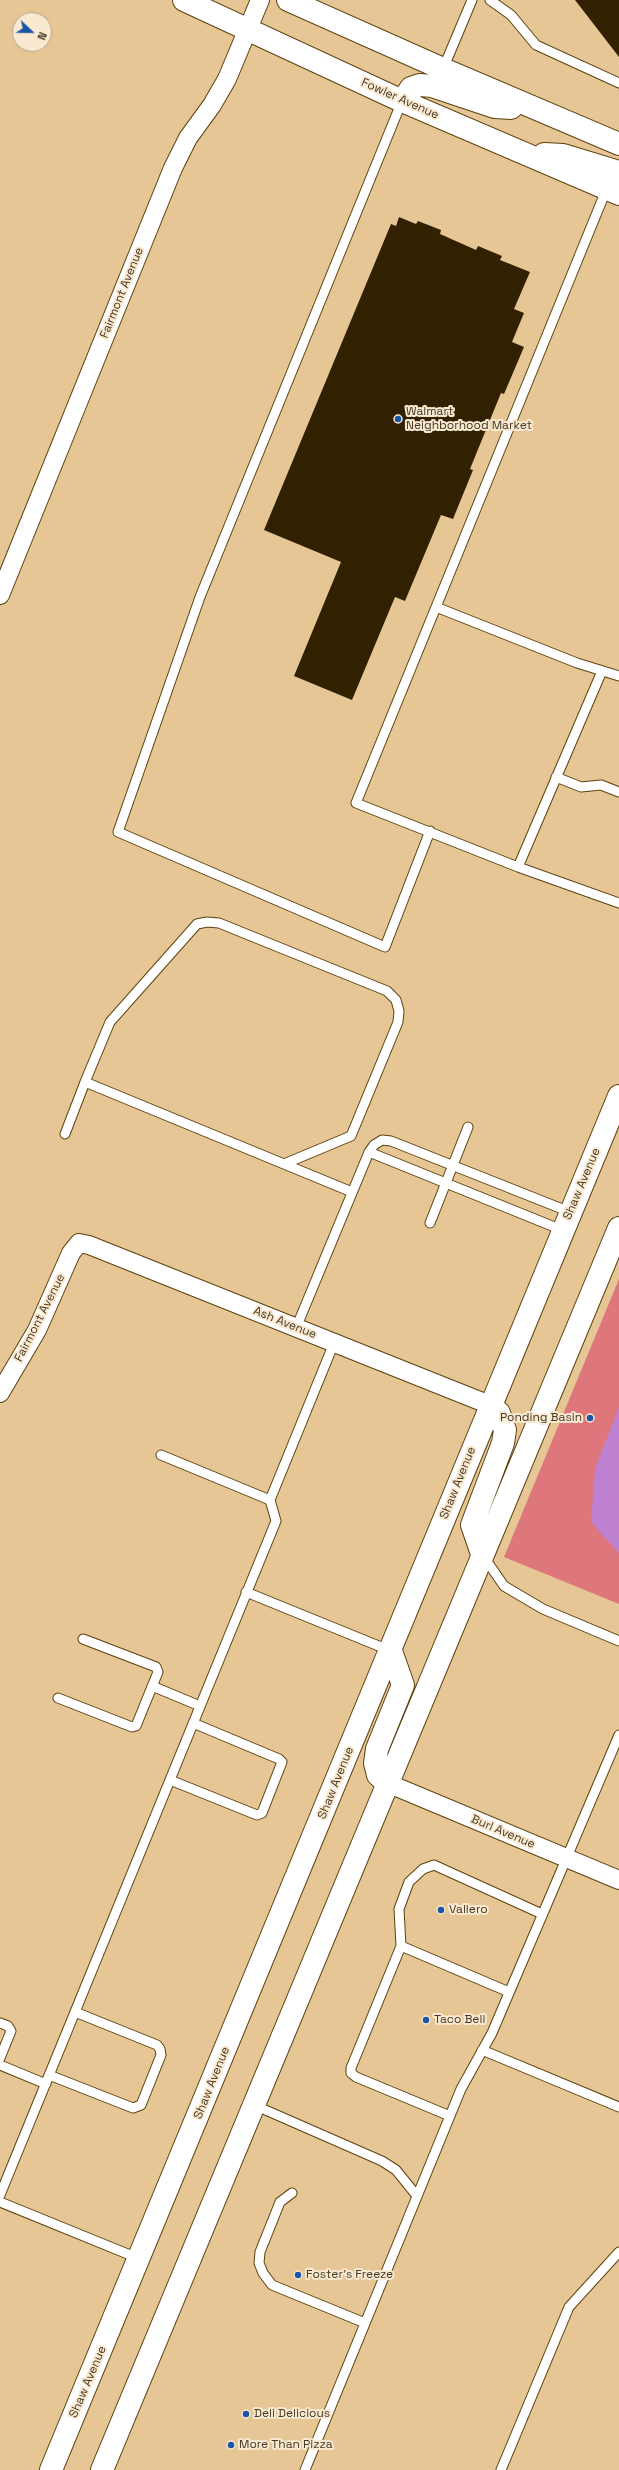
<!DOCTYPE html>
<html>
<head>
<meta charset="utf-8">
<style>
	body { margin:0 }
	#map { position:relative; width:619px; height:2470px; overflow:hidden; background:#e6c695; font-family:"Space Grotesk",sans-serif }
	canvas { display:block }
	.north { position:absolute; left:12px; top:12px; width:40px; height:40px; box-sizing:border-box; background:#fae9d1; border:1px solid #b2a28c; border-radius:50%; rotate:112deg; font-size:11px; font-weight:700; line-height:16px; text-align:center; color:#453824 }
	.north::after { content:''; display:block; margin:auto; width:14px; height:18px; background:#1c55a7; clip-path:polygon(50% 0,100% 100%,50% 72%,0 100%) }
</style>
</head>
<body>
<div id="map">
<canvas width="619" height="2470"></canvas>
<div class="north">N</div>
</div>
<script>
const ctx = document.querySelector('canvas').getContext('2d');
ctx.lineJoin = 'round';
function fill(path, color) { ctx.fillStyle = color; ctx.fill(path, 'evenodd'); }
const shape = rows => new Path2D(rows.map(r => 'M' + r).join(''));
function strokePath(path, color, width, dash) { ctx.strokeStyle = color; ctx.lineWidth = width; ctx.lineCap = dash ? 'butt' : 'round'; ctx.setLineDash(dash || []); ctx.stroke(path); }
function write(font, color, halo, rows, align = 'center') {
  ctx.font = font + ' "Space Grotesk",sans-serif'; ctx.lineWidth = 4; ctx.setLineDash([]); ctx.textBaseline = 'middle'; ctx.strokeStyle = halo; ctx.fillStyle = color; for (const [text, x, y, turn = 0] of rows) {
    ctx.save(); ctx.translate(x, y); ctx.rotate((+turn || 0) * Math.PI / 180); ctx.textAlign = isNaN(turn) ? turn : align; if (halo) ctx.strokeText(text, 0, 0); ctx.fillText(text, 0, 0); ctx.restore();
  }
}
fill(shape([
	[619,1279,619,1604,504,1557]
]), '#de777b');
fill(shape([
	[619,1407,619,1553,591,1522,595,1469]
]), '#be80d1');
fill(shape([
	[575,0,619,0,619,57,592,22],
	[399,217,416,224,418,221,441,230,440,234,476,250,478,246,502,256,500,260,530,272,514,309,524,313,512,342,524,347,504,394,501,393,470,469,473,470,453,519,441,515,405,601,395,597,352,700,294,676,341,562,264,530,391,224,396,226]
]), '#322101');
const lane = shape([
	[490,0,511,15,536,45,619,83],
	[443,69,472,0],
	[402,101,200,597,118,832,385,947,430,831],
	[436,607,607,188],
	[619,676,577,663,436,607,356,803,518,867,619,903],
	[556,777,581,787,601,785,619,792],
	[518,867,602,671],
	[207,922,219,923,387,991,396,1000,399,1011,398,1022,351,1136,284,1164,85,1082,110,1022,197,924,207,922],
	[65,1134,85,1082],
	[369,1152,562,1230],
	[284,1164,352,1192],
	[430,1223,468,1127],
	[296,1328,369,1152,374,1145,382,1140,391,1141,570,1212],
	[161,1455,270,1500],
	[484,1557,504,1586,543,1609,619,1641],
	[246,1592,391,1651],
	[152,1686,200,1706],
	[58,1698,132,1727,136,1726,158,1672,156,1667,83,1639],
	[170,1780,257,1815,262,1813,282,1762,279,1759,193,1723],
	[401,1946,351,2068,351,2073,356,2077,450,2116],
	[509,1992,401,1946,399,1909,409,1882,423,1869,434,1865,542,1914],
	[0,2023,8,2026,11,2031,0,2058],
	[482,2050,619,2107],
	[0,2065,46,2084],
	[49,2075,133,2108,141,2105,161,2055,160,2049,157,2045,75,2012],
	[254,2105,382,2161,396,2170,417,2196],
	[292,2193,280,2202,260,2252,259,2263,263,2273,272,2285,365,2323],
	[0,2195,276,1521,270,1500,334,1343],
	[0,2202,140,2259],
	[305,2470,461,2089,492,2033,619,1735],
	[501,2470,569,2307,619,2252]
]);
const street = shape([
	[0,595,173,168,188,138,212,105,227,79,260,0],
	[0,1393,37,1330,71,1253,79,1243,89,1245,490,1405],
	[387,1783,619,1880]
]);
const secondary = shape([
	[184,0,402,101,619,194],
	[288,0,443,69,619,144],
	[402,101,411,88,420,85,432,86,495,107,511,108],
	[544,154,563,155,619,172]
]);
const primary = shape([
	[482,1554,472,1525,503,1443,505,1430,499,1413,490,1405],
	[387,1783,378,1775,375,1763,377,1749,403,1685,391,1651],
	[51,2470,619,1096],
	[102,2470,619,1228]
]);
strokePath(lane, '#5c410f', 11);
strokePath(street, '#5c410f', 20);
strokePath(secondary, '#5c410f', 24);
strokePath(primary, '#5c410f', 24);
strokePath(lane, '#fff', 9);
strokePath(street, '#fff', 18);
strokePath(secondary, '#fff', 22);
strokePath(primary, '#fff', 22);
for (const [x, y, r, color] of [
	[398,419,4,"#1c55a7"],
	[590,1418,4,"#1c55a7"],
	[441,1910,4,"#1c55a7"],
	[426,2020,4,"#1c55a7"],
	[298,2275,4,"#1c55a7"],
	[246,2414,4,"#1c55a7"],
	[231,2445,4,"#1c55a7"]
]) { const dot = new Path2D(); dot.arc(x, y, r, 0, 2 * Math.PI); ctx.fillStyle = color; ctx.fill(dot); strokePath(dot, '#fae9d1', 1.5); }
write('12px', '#453824', '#fae9d1', [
	["Fowler Avenue",400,99,24],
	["Fairmont Avenue",122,293,-68],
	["Shaw Avenue",582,1184,-67],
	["Fairmont Avenue",40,1318,-63],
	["Ash Avenue",285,1323,22],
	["Shaw Avenue",458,1483,-68],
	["Shaw Avenue",336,1783,-68],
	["Burl Avenue",503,1832,23],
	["Shaw Avenue",212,2083,-68],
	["Shaw Avenue",88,2382,-67]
]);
write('12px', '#453824', '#fae9d1', [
	["Walmart",406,412],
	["Neighborhood Market",406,426],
	["Ponding Basin",582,1418,"right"],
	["Vallero",449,1910],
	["Taco Bell",434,2020],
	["Foster's Freeze",306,2275],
	["Deli Delicious",254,2414],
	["More Than Pizza",239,2445]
], 'left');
</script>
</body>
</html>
